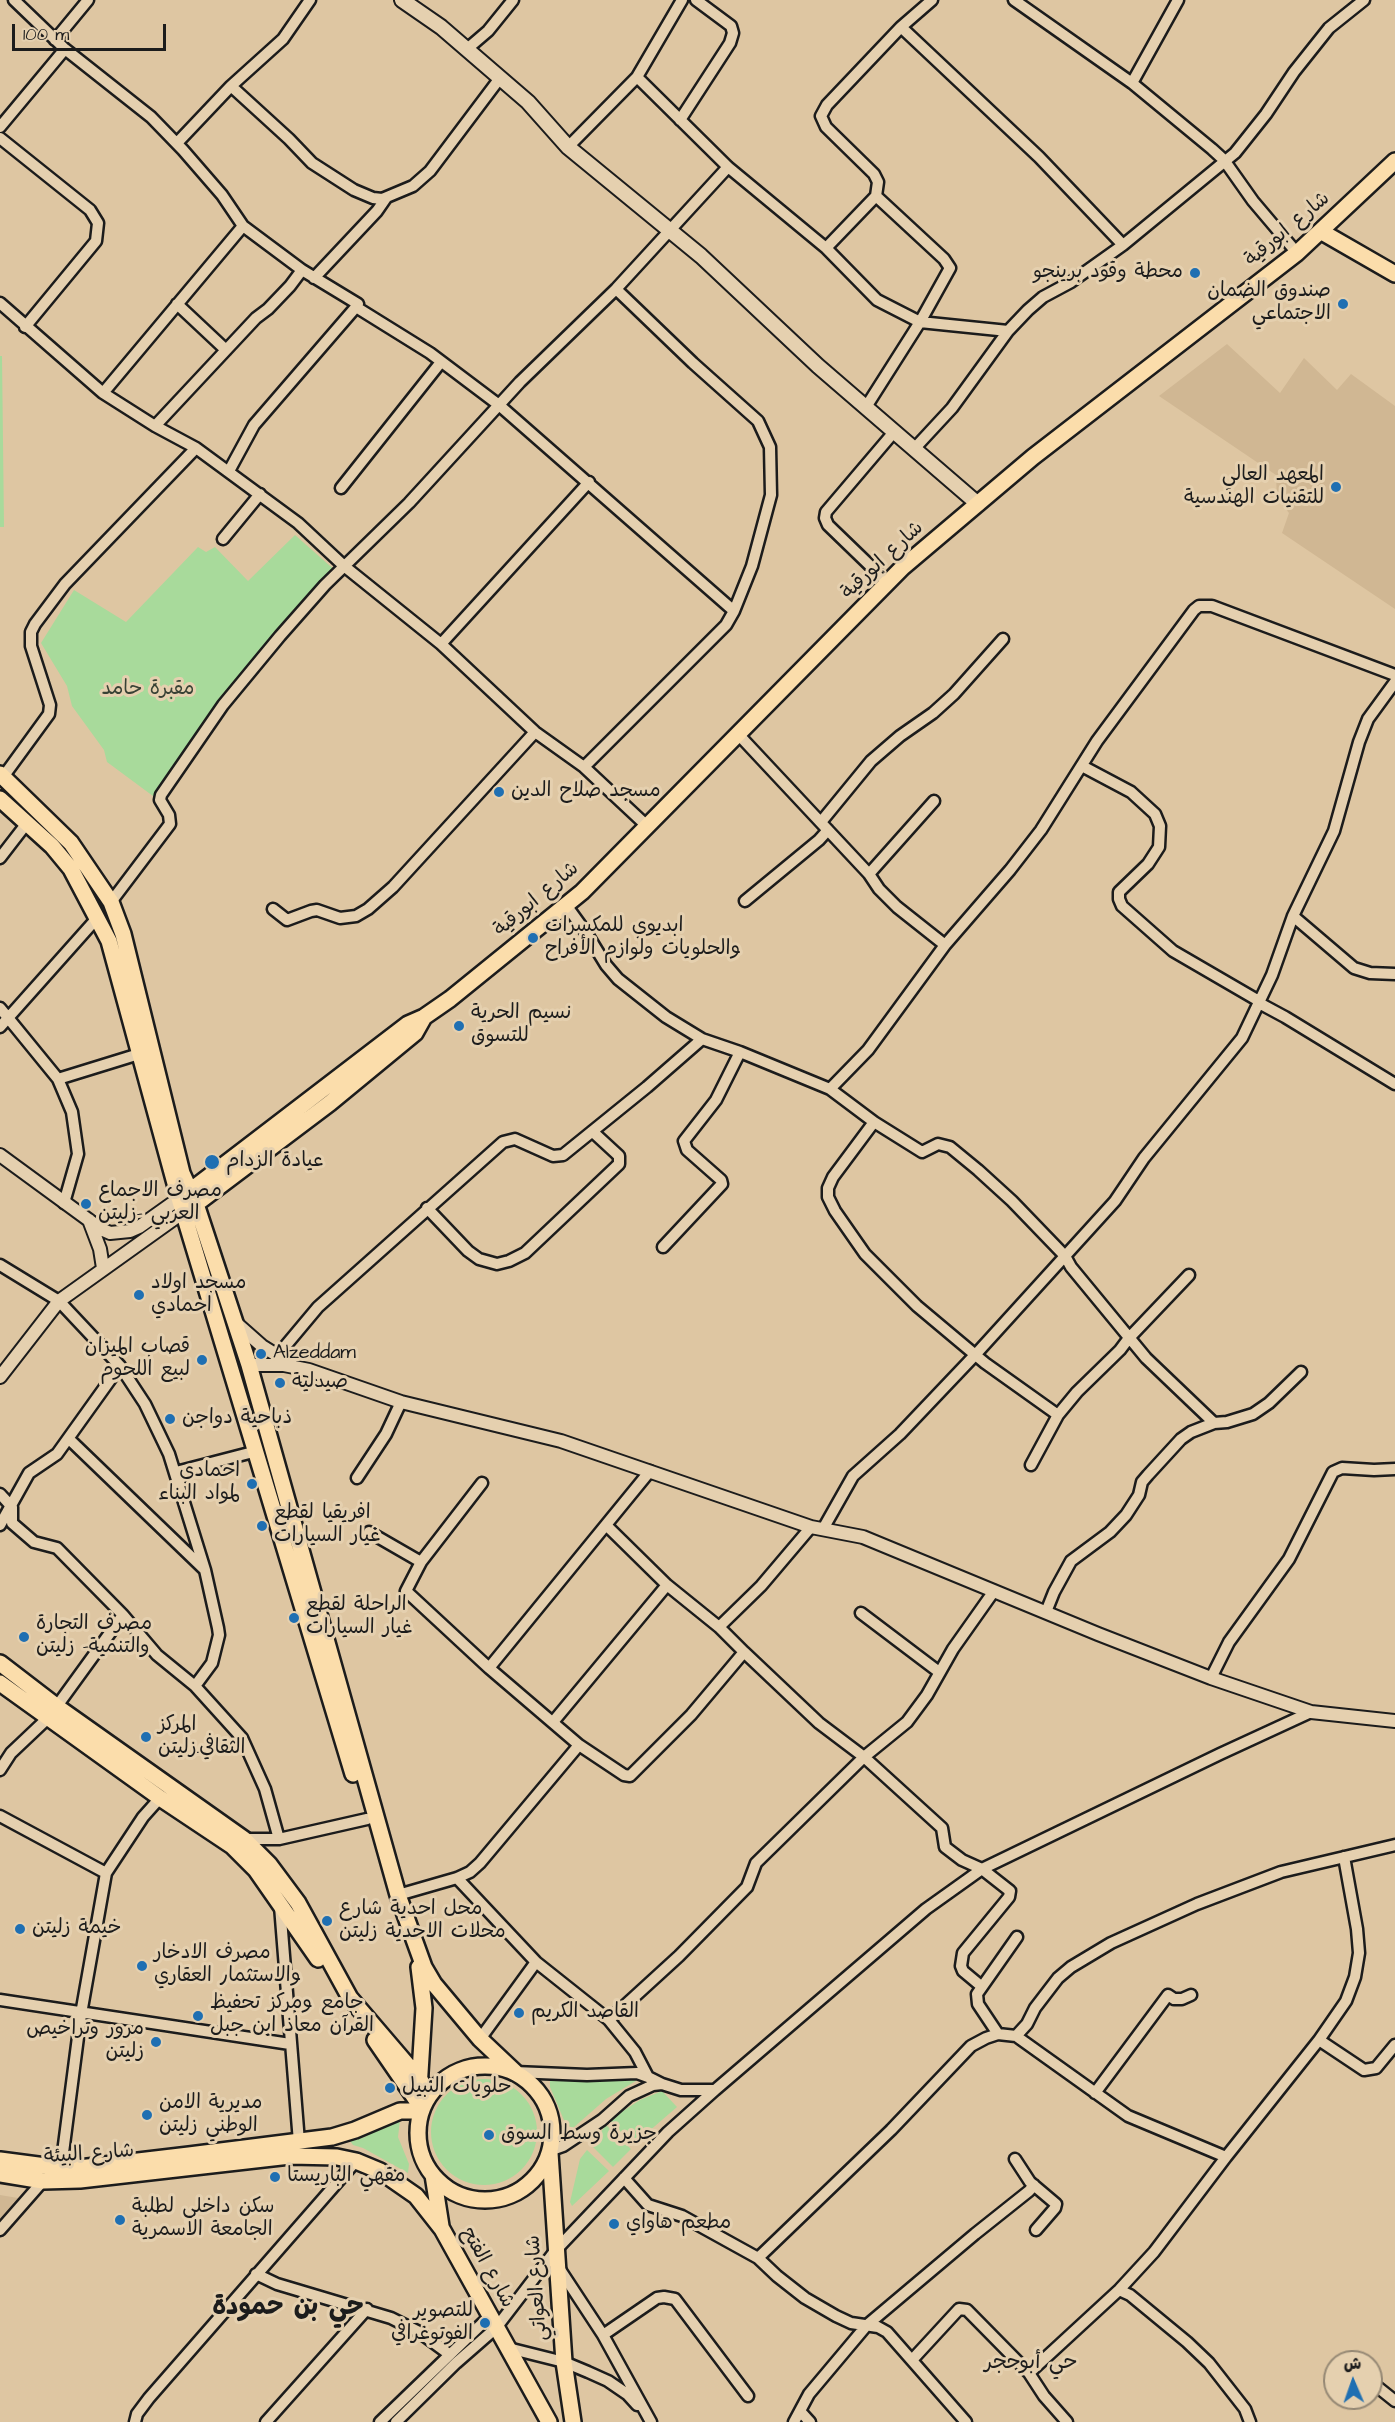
<!DOCTYPE html>
<html>
<head>
<meta charset="utf-8">
<style>
	body { margin:0 }
	#map { position:relative; width:1395px; height:2422px; overflow:hidden; background:#dec6a2; font-family:"Architects Daughter","Playpen Sans Arabic",sans-serif }
	canvas { display:block }
	.north { position:absolute; left:1323px; top:2350px; width:60px; height:60px; box-sizing:border-box; background:#e5d0af; border:2px solid #958874; border-radius:50%; rotate:358deg; font-size:16px; font-weight:700; line-height:24px; text-align:center; color:#1c1c1c }
	.north::after { content:''; display:block; margin:auto; width:21px; height:27px; background:#1f6fb2; clip-path:polygon(50% 0,100% 100%,50% 72%,0 100%) }
	.scale { position:absolute; left:12px; top:24px; width:154px; height:27px; box-sizing:border-box; border:3px solid #1c1c1c; border-top:0; padding-left:8px; font-size:18px; line-height:21px; white-space:nowrap; color:#1c1c1c; -webkit-text-stroke:4px #e5d0af; paint-order:stroke }
</style>
</head>
<body>
<div id="map">
<canvas width="1395" height="2422"></canvas>
<div class="north">ش</div>
<div class="scale">100 m</div>
</div>
<script>
const ctx = document.querySelector('canvas').getContext('2d');
ctx.lineJoin = 'round';
function fill(path, color) { ctx.fillStyle = color; ctx.fill(path, 'evenodd'); }
const shape = rows => new Path2D(rows.map(r => 'M' + r).join(''));
function strokePath(path, color, width, dash) { ctx.strokeStyle = color; ctx.lineWidth = width; ctx.lineCap = dash ? 'butt' : 'round'; ctx.setLineDash(dash || []); ctx.stroke(path); }
function write(font, color, halo, rows, align = 'center') {
  ctx.font = font + ' "Architects Daughter","Playpen Sans Arabic",sans-serif'; ctx.lineWidth = 6; ctx.setLineDash([]); ctx.textBaseline = 'middle'; ctx.strokeStyle = halo; ctx.fillStyle = color; for (const [text, x, y, turn = 0] of rows) {
    ctx.save(); ctx.translate(x, y); ctx.rotate((+turn || 0) * Math.PI / 180); ctx.textAlign = isNaN(turn) ? turn : align; if (halo) ctx.strokeText(text, 0, 0); ctx.fillText(text, 0, 0); ctx.restore();
  }
}
fill(shape([
	[1227,344,1280,393,1304,358,1337,390,1351,374,1395,406,1395,609,1282,533,1289,513,1277,499,1276,475,1159,396],
	[0,2195,18,2198,19,2205,0,2226]
]), '#d0b793');
fill(shape([
	[0,356,2,356,4,527,0,527],
	[295,535,338,573,225,700,157,799,107,762,104,750,72,706,67,686,41,643,74,590,126,622,198,547,206,552,215,547,248,581],
	[631,2076,639,2079,606,2099,573,2128,566,2125,550,2087,550,2077,584,2081],
	'431 2132a53 53 0 1 1 106 0a53 53 0 1 1-106 0Z',
	[662,2091,677,2107,633,2145,609,2120,640,2100],
	[397,2117,400,2120,398,2137,409,2164,408,2173,363,2148,353,2145,350,2141,365,2137],
	[606,2125,631,2149,613,2167,591,2145],
	[587,2150,609,2171,572,2206,570,2202,580,2159]
]), '#a8da9b');
const minor = shape([
	[14,0,65,49,151,117,183,150,222,195,243,226,302,270,358,304,356,307,430,353,499,405,734,611,752,566,771,495,770,447,758,421,693,363,616,289],
	[1014,0,1132,83,1212,149,1224,160,1253,201,1297,253],
	[901,27,1039,157,1123,245],
	[55,40,88,0],
	[467,49,488,31,513,0],
	[637,77,728,167,826,248,877,300,920,322,1008,331],
	[1132,83,1178,0],
	[231,86,289,139,312,163,354,190,373,198,382,199,413,186,430,171,500,78],
	[680,120,730,43,733,33,731,26,696,0],
	[0,127,65,49],
	[0,138,90,210,98,223,96,241,25,327],
	[177,143,231,86,283,39,310,0],
	[568,147,637,77,682,0],
	[826,248,876,196,878,182,874,174,826,127,821,116,827,105,901,27,932,0],
	[314,278,377,211,386,198],
	[0,303,103,393,155,426,196,448,298,523,344,566,441,644,535,732,584,767,647,826],
	[177,304,226,350],
	[103,393,243,226],
	[866,407,920,322,950,268,944,259,876,196],
	[155,426,256,318,268,309,290,286,302,270],
	[914,449,952,408,1008,331,1028,310,1043,297,1071,282,1123,245,1235,153,1266,114,1294,72,1329,28,1364,0],
	[229,471,254,425,356,307],
	[341,488,441,362],
	[223,539,260,494],
	[888,583,828,525,825,518,826,512,894,432],
	[441,644,589,482],
	[738,734,869,874,934,801],
	[1082,766,1131,792,1155,814,1160,826,1159,847,1148,864,1119,892,1119,899,1122,906,1173,951,1259,1001],
	[584,767,726,625,734,611],
	[3,777,49,714,50,705,31,646,31,632,35,624,65,584,196,448],
	[821,822,871,761,900,736,933,713,954,694,1003,639],
	[0,858,27,823],
	[869,874,879,889,897,907,945,945],
	[745,901,819,840,828,830],
	[111,902,170,824,169,815,160,800,161,795,223,705,280,636,325,585,409,503,520,382,616,289,728,167],
	[566,905,587,934,606,965,618,979,666,1017,702,1039,740,1052,830,1089,874,1122,833,1177,828,1188,828,1197,835,1211,865,1254,917,1306,985,1363,1058,1415,1031,1465],
	[273,909,287,920,311,911,317,910,340,918,356,916,368,909,393,887,535,732],
	[1293,916,1354,968,1370,973,1395,974],
	[1259,1003,1285,1017,1395,1084],
	[0,1008,58,1079,72,1112,78,1154,64,1203],
	[0,1027,98,917],
	[58,1079,139,1054],
	[830,1089,868,1050,945,945,1010,870,1041,830,1097,741,1194,610,1199,606,1212,606,1395,675],
	[874,1122,922,1152,938,1144,950,1147,978,1170,1012,1201,1065,1256,1071,1267,1146,1358,1214,1423,1227,1422,1253,1414,1269,1403,1301,1372],
	[427,1208,468,1251,479,1259,497,1264,509,1261,525,1253,619,1164,619,1156,593,1132],
	[663,1247,722,1184,721,1180,687,1150,684,1141,716,1100,740,1052],
	[0,1265,59,1301,120,1366,145,1404,169,1454,205,1570,218,1628,219,1635,212,1663,195,1686],
	[277,1356,318,1307,503,1142,515,1139,553,1156,563,1155,647,1087,702,1039],
	[1058,1415,1077,1392,1120,1350,1129,1338,1189,1275],
	[69,1439,205,1570],
	[176,1472,257,1451],
	[357,1478,386,1434,401,1402],
	[482,1483,421,1562,406,1591,489,1668],
	[0,1494,12,1507,12,1523,34,1542,57,1548,123,1615,157,1655,195,1686,242,1738,265,1789,279,1839],
	[0,1525,29,1473,57,1454,120,1366],
	[606,1525,667,1585],
	[823,1529,853,1476,900,1434,976,1354,1115,1201,1144,1158,1242,1038,1272,975,1293,916,1334,831,1359,742,1368,719,1395,682],
	[369,1532,421,1562],
	[1046,1612,1054,1592,1071,1561,1110,1532,1126,1515,1139,1495,1142,1482,1148,1475,1181,1439,1191,1432,1214,1423],
	[861,1613,939,1672],
	[719,1627,761,1586,811,1527],
	[744,1652,819,1723,864,1757,942,1828,945,1847,962,1860,982,1869,1010,1891,1009,1897,963,1953,961,1966,963,1971,981,1986],
	[1211,1678,1229,1642,1289,1559,1333,1472,1342,1468,1374,1470,1395,1469],
	[553,1722,667,1585,719,1627,744,1652,691,1715,630,1776,624,1775,579,1745],
	[0,1770,11,1753,49,1717,123,1615],
	[0,1816,106,1873],
	[244,1839,279,1839,367,1819],
	[457,1878,536,1962,609,2020,635,2052,648,2077,662,2084,681,2090,715,2090,926,1909,982,1869,1220,1754,1311,1712],
	[398,1895,457,1878,470,1872,480,1863,579,1745,489,1668,650,1471],
	[280,1906,299,2142],
	[0,2000,290,2044],
	[609,2020,679,1956,747,1887,756,1863,864,1757,907,1722,927,1695,953,1649,994,1591],
	[998,2034,978,2004,977,1994,1017,1937],
	[1016,2036,1027,2024,1035,2008,1058,1978,1071,1967,1111,1943,1197,1904,1281,1872,1395,1845],
	[480,2039,536,1962],
	[1319,2040,1346,2001,1355,1977,1359,1953,1357,1929,1344,1857],
	[515,2072,587,2075,637,2073,648,2077],
	[1095,2093,1168,1995,1174,1999,1182,1999,1191,1995],
	[549,2151,563,2146,602,2120,629,2096,653,2085,662,2084],
	[1015,2159,1030,2182,1056,2204,1055,2208,1036,2230],
	[61,2168,81,2014,106,1873,143,1817,160,1798],
	[624,2178,648,2205,682,2216,758,2258,777,2276,805,2298,836,2316,851,2323,878,2327,887,2332,966,2422],
	[0,2230,43,2181],
	[758,2258,891,2130,971,2046,986,2038,998,2034,1016,2036,1128,2116,1226,2157,1319,2040,1364,2070,1376,2068,1395,2045],
	[559,2268,603,2335,651,2422],
	[256,2274,277,2284,391,2318,419,2332,449,2354],
	[1119,2290,1130,2295,1187,2342,1209,2363,1245,2409,1250,2422],
	[603,2335,657,2298,664,2297,675,2299,748,2396],
	[508,2348,564,2362,588,2372,608,2381,627,2394,637,2405],
	[912,2360,959,2309,967,2310,1029,2373,1044,2396,1067,2422],
	[1029,2373,1119,2290,1154,2252,1226,2157],
	[1375,2385,1395,2401],
	[800,2411,810,2422],
	[135,2422,137,2414,149,2398,356,2161],
	[266,2422,367,2309],
	[380,2422,490,2316],
	[396,2422,456,2363,496,2328,555,2251,668,2132,715,2090],
	[794,2422,809,2394,867,2325,975,2234,1029,2191,1034,2185]
]);
const tertiary = shape([
	[0,1155,101,1229,110,1233,130,1231,139,1227,184,1195],
	[89,1220,100,1249,103,1268],
	[236,1323,262,1346,291,1364],
	[249,1365,284,1365,309,1370,401,1402,561,1441,811,1527,863,1537,1098,1634,1211,1678,1311,1712,1395,1721],
	[0,1377,59,1301,189,1208]
]);
const secondary = shape([
	[402,0,441,27,528,102,568,147,701,256,818,366,978,504]
]);
const primary = shape([
	[1322,232,1395,274],
	[0,774,71,843,111,902,123,934,182,1173,196,1204,249,1365,398,1895,424,1967,434,1984,480,2039,515,2072],
	[0,799,52,846,71,869,109,941,179,1198,353,1774],
	[190,1191,408,1024,424,1017,450,999,582,892,903,567,1033,457,1297,253,1395,161],
	[196,1204,330,1103,415,1033,424,1017],
	[0,1663,56,1706,244,1839,269,1864,298,1903,350,1998,421,2081],
	[0,1683,160,1798,232,1846,256,1870,318,1959],
	[419,1967,424,2008,419,2089,423,2105],
	[375,2040,419,2104],
	'418 2133a67 67 0 1 1 134 0a67 67 0 1 1-134 0Z',
	[550,2153,564,2362,573,2422],
	[0,2160,61,2168,79,2168,189,2155,332,2137,355,2130,400,2111,421,2111],
	[0,2174,43,2181,80,2180,290,2156,337,2157,356,2161,380,2171,416,2196,442,2229,549,2422],
	[433,2175,441,2226]
]);
strokePath(minor, '#1c1c1c', 15);
strokePath(tertiary, '#1c1c1c', 16);
strokePath(secondary, '#1c1c1c', 18);
strokePath(primary, '#1c1c1c', 20);
strokePath(minor, '#e5d0af', 10);
strokePath(tertiary, '#e5d0af', 12);
strokePath(secondary, '#e5d0af', 14);
strokePath(primary, '#fbddab', 15);
for (const [x, y, r, color] of [
	[1195,273,6,"#1f6fb2"],
	[1343,304,6,"#1f6fb2"],
	[1336,487,6,"#1f6fb2"],
	[499,792,6,"#1f6fb2"],
	[533,938,6,"#1f6fb2"],
	[459,1026,6,"#1f6fb2"],
	[212,1162,8,"#1f6fb2"],
	[86,1204,6,"#1f6fb2"],
	[139,1295,6,"#1f6fb2"],
	[261,1354,6,"#1f6fb2"],
	[202,1360,6,"#1f6fb2"],
	[280,1383,6,"#1f6fb2"],
	[170,1419,6,"#1f6fb2"],
	[252,1484,6,"#1f6fb2"],
	[262,1526,6,"#1f6fb2"],
	[294,1618,6,"#1f6fb2"],
	[24,1637,6,"#1f6fb2"],
	[146,1737,6,"#1f6fb2"],
	[327,1921,6,"#1f6fb2"],
	[20,1929,6,"#1f6fb2"],
	[142,1966,6,"#1f6fb2"],
	[519,2013,6,"#1f6fb2"],
	[198,2016,6,"#1f6fb2"],
	[156,2042,6,"#1f6fb2"],
	[390,2088,6,"#1f6fb2"],
	[147,2115,6,"#1f6fb2"],
	[489,2135,6,"#1f6fb2"],
	[275,2177,6,"#1f6fb2"],
	[120,2220,6,"#1f6fb2"],
	[614,2224,6,"#1f6fb2"],
	[485,2323,6,"#1f6fb2"]
]) { const dot = new Path2D(); dot.arc(x, y, r, 0, 2 * Math.PI); ctx.fillStyle = color; ctx.fill(dot); strokePath(dot, '#e5d0af', 2); }
write('20px', '#1c1c1c', '#e5d0af', [
	["شارع ابورقية",1288,230,-40],
	["شارع ابورقية",883,561,-43],
	["شارع ابورقية",537,900,-40],
	["شارع البيئة",89,2155,-4],
	["شارع الفتح",487,2268,61],
	["شارع العواتي",538,2288,-94]
]);
write('20px', '#1c1c1c', '#e5d0af', [
	["محطة وقود برينجو",1183,273,"right"],
	["صندوق الضمان",1331,292,"right"],
	["الاجتماعي",1331,315,"right"],
	["المعهد العالي",1324,476,"right"],
	["للتقنيات الهندسية",1324,499,"right"],
	["مسجد صلاح الدين",511,792],
	["ابديوي للمكسرات",545,927],
	["والحلويات ولوازم الأفراح",545,950],
	["نسيم الحرية",471,1014],
	["للتسوق",471,1037],
	["عيادة الزدام",226,1162],
	["مصرف الاجماع",98,1192],
	["العربي -زليتن",98,1215],
	["مسجد اولاد",151,1284],
	["احمادي",151,1307],
	["قصاب الميزان",190,1348,"right"],
	["لبيع اللحوم",190,1371,"right"],
	["Alzeddam",273,1354],
	["صيدلية",292,1383],
	["ذباحية دواجن",182,1419],
	["احمادي",240,1472,"right"],
	["لمواد البناء",240,1495,"right"],
	["افريقيا لقطع",274,1514],
	["غيار السيارات",274,1537],
	["الراحلة لقطع",306,1606],
	["غيار السيارات",306,1629],
	["مصرف التجارة",36,1625],
	["والتنمية- زليتن",36,1648],
	["المركز",158,1726],
	["الثقافي.زليتن",158,1749],
	["محل احدية شارع",339,1910],
	["محلات الاحدية زليتن",339,1933],
	["خيمة زليتن",32,1929],
	["مصرف اﻻدخار",154,1954],
	["واﻻستثمار العقاري",154,1977],
	["جامع ومركز تحفيظ",210,2004],
	["القرآن معاذ ابن جبل",210,2027],
	["القاصد الكريم",531,2013],
	["مرور وتراخيص",144,2030,"right"],
	["زليتن",144,2053,"right"],
	["حلويات النبيل",402,2088],
	["مديرية الامن",159,2104],
	["الوطني زليتن",159,2127],
	["جزيرة وسط السوق",501,2135],
	["مقهي الباريستا",287,2177],
	["سكن داخلي لطلبة",132,2208],
	["الجامعة اﻻسمرية",132,2231],
	["مطعم هاواي",626,2224],
	["للتصوير",473,2312,"right"],
	["الفوتوغرافي",473,2335,"right"]
], 'left');
write('20px', '#384235', '#e5d0af', [
	["مقبرة حامد",148,690]
]);
write('21px', '#1c1c1c', '#e5d0af', [
	["حي أبوحجر",1031,2364]
]);
write('bold 26px', '#1c1c1c', '#e5d0af', [
	["حي بن حمودة",288,2309]
]);
</script>
</body>
</html>
